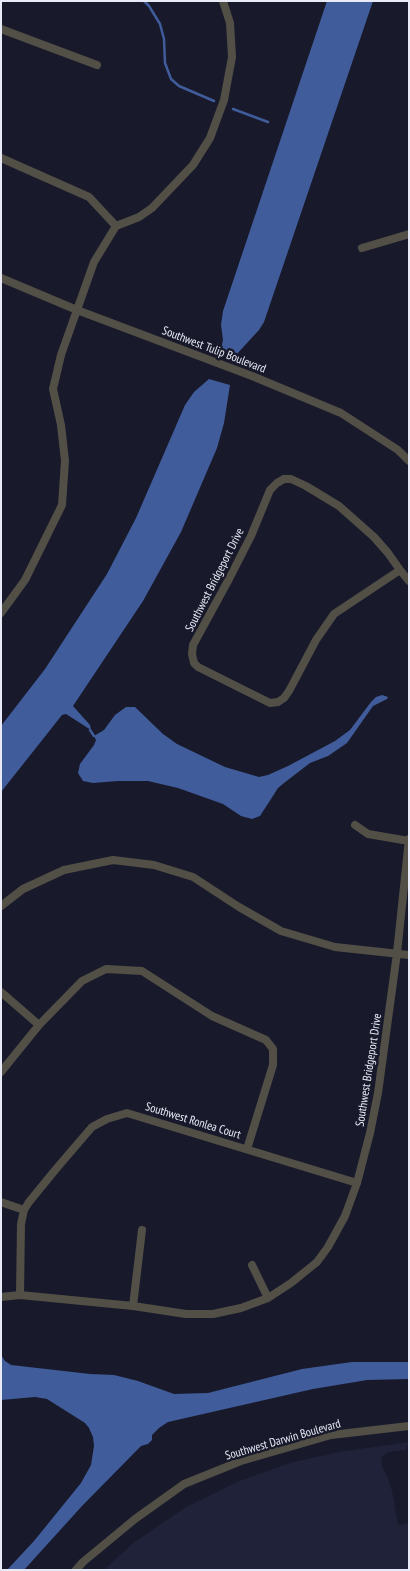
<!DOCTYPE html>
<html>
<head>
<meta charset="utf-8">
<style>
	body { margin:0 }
	#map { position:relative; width:410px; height:1571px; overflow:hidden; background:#181a2b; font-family:"PT Sans Narrow",sans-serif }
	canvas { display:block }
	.frame { position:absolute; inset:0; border:2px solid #e8ebf7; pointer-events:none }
</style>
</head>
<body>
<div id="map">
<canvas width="410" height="1571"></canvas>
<div class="frame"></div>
</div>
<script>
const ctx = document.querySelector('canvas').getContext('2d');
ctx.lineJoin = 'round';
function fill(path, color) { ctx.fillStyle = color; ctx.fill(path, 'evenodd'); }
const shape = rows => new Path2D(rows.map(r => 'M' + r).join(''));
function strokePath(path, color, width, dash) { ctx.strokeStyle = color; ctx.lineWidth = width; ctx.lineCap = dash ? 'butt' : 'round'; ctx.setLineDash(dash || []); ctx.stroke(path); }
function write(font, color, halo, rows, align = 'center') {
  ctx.font = font + ' "PT Sans Narrow",sans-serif'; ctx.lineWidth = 5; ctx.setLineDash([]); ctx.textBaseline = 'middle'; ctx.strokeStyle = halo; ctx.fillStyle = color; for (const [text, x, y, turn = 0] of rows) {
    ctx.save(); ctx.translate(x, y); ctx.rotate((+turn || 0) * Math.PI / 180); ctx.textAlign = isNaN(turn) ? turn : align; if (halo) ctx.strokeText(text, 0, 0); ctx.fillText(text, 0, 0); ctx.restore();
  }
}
fill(shape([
	[409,1442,406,1450,388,1452,381,1458,382,1467,388,1478,392,1491,398,1525,409,1523,409,1570,104,1570,133,1543,186,1507,239,1481,290,1463,338,1452]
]), '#1f2239');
fill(shape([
	[327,1,373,1,264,322,259,330,236,355,221,349,223,340,221,325,223,311],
	[209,379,230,385,224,423,217,448,181,532,143,601,73,706,90,725,91,730,66,714,62,715,1,792,1,726,45,669,107,574,136,518,185,405,194,392],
	[382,695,388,697,387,699,373,706,347,743,328,756,310,763,284,783,278,788,260,816,252,819,241,816,223,804,178,788,148,781,118,781,93,783,83,781,78,773,80,764,94,745,96,740,94,736,104,730,115,715,126,707,135,707,163,734,177,744,225,767,259,777,268,775,288,766,335,741,350,730,371,702,376,697],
	[1,1355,5,1361,11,1365,90,1374,114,1375,138,1381,174,1394,208,1393,302,1369,352,1362,409,1362,409,1379,367,1380,313,1389,168,1422,159,1428,152,1435,152,1440,148,1444,141,1446,82,1506,24,1570,7,1570,34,1541,81,1483,91,1465,94,1446,93,1437,89,1428,85,1423,47,1399,35,1397,1,1400]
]), '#405c9b');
strokePath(shape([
	[144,1,149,6,160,24,164,39,165,63,171,79,179,86,214,101],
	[233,109,268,122],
	[90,730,94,736]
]), '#405c9b', 2.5);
strokePath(shape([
	[1,29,97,65],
	[1,158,89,197,116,226],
	[362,248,409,234],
	[1,278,77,310,252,376,341,413,398,450,409,461],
	[284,479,291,479,306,486,339,506,374,537,388,553,400,570,334,614,316,640,289,691,284,698,278,702,270,703,198,667,194,663,192,654,193,645,229,579,251,536,270,490,277,483,284,479],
	[400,570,409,581],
	[1,613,25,580,62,505,65,461,61,425,53,389,61,355,94,262,116,226,139,217,152,208,193,165,210,138,224,100,232,57,230,23,223,1],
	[355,825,368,834,409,841],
	[1,906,23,889,64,870,113,860,154,865,193,877,239,907,281,931,335,947,409,955],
	[1,992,39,1025],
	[1,1072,39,1025,82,981,106,969,142,971,212,1016,266,1040,273,1049,273,1065,247,1149],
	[1,1202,24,1210],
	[252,1265,268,1298],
	[20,1295,21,1224,24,1210,29,1202,56,1169,92,1127,107,1119,127,1113,357,1183],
	[1,1297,20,1295,133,1306,186,1314,213,1314,241,1308,268,1298,291,1283,317,1262,328,1247,345,1216,357,1183,370,1133,378,1093,397,953,409,839],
	[133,1306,142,1230],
	[76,1570,83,1562,135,1519,184,1484,241,1461,331,1435,409,1426]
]), '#524f46', 8);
write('12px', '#e8ebf7', '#181a2b', [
	["Southwest Tulip Boulevard",214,350,21],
	["Southwest Bridgeport Drive",215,580,-63],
	["Southwest Bridgeport Drive",369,1070,-81],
	["Southwest Ronlea Court",193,1121,17],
	["Southwest Darwin Boulevard",283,1440,-16]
]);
</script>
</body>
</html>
